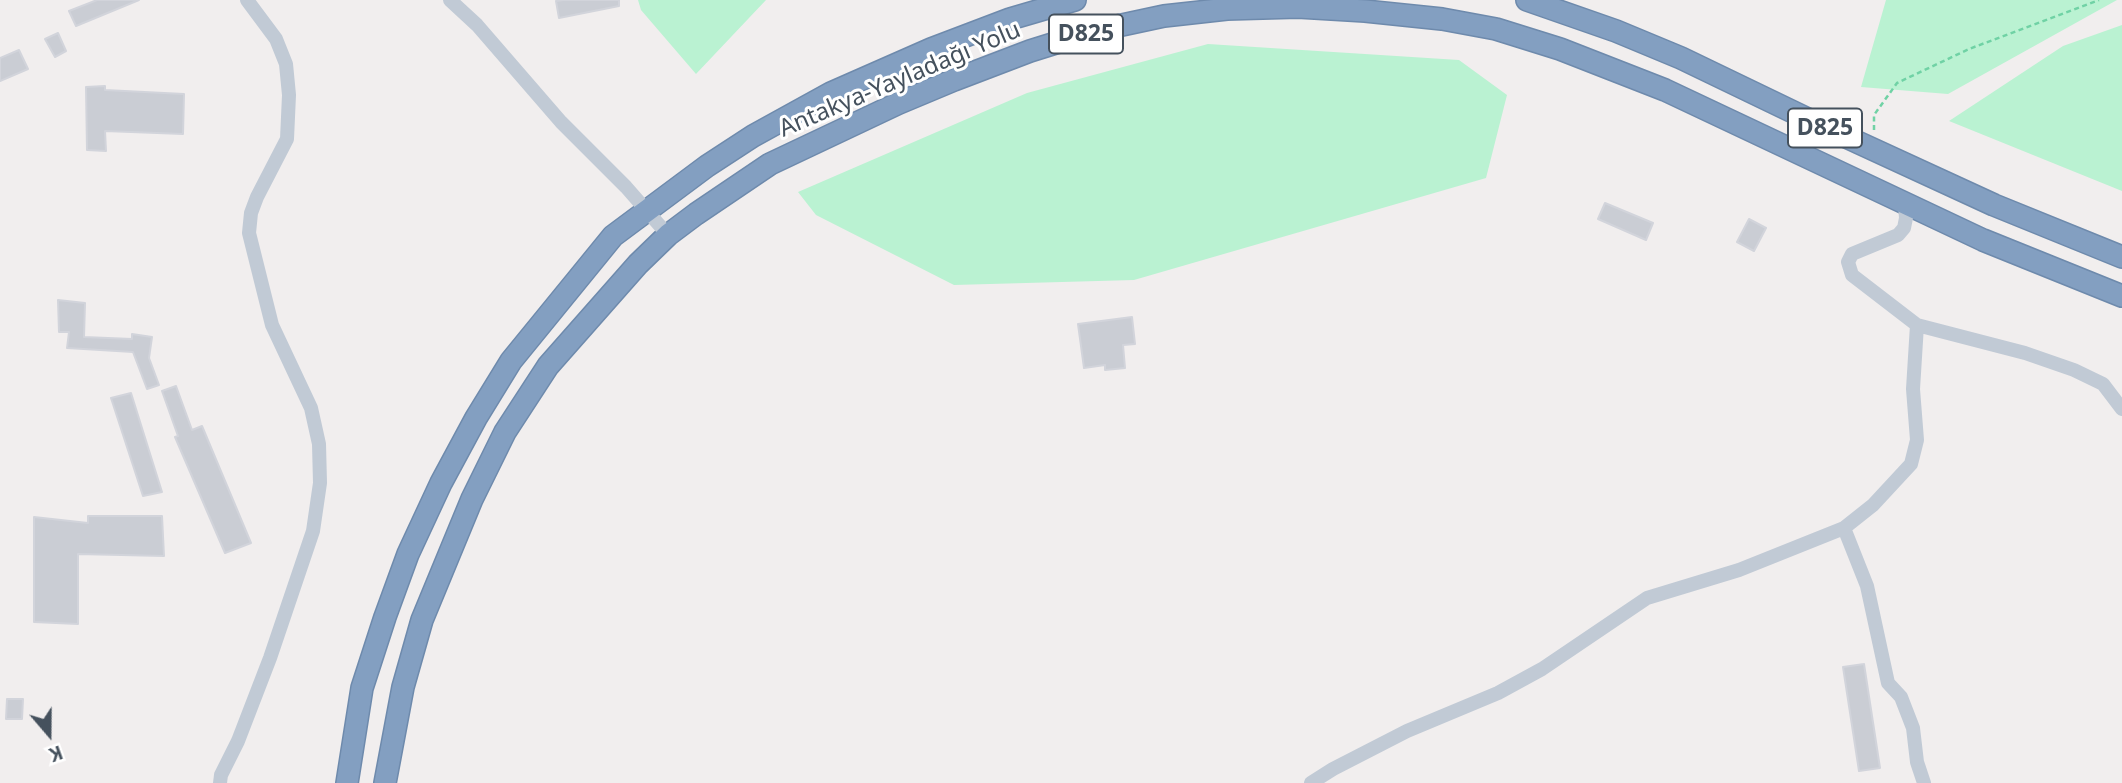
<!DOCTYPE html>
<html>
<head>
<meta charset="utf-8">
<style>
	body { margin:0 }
	#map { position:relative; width:2122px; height:783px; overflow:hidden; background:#f1eeee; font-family:"Noto Sans",sans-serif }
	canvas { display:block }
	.north { position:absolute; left:14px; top:699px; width:70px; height:70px; -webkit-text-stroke:5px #fff; paint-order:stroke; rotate:160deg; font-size:19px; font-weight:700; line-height:28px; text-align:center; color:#45515d }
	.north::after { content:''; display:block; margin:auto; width:24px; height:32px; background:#45515d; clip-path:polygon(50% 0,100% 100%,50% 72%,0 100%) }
</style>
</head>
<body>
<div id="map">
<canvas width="2122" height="783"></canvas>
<div class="north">K</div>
</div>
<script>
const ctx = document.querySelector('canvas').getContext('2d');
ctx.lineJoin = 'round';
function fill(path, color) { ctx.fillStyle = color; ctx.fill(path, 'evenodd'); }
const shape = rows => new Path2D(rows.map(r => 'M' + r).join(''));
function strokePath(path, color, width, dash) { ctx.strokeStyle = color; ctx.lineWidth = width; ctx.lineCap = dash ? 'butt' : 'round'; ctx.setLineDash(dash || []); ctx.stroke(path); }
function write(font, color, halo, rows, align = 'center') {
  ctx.font = font + ' "Noto Sans",sans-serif'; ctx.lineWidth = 6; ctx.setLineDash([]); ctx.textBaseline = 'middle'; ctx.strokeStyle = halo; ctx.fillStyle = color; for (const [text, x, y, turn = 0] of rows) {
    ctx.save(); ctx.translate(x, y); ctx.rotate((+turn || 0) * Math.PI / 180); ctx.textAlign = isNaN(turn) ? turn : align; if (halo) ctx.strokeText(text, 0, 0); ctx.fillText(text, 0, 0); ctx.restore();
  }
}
fill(shape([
	[638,0,766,0,696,74,641,10],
	[1886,0,2117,0,1948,94,1861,87],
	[2122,25,2122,191,1949,121,2063,46],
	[1208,44,1459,60,1507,95,1486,178,1134,280,954,285,816,215,798,192,1027,93]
]), '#baf2d2');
const building = shape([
	[97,0,139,0,76,26,69,11,97,0],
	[563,0,619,0,619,6,559,18,556,1,563,0],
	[58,33,66,51,55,57,45,39,58,33],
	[19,50,28,69,0,81,0,58,19,50],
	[105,86,105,90,184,94,183,134,105,131,106,151,87,150,86,87,105,86],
	[1605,203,1653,223,1646,240,1598,219,1605,203],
	[1749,219,1766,228,1754,251,1737,242,1749,219],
	[58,300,85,303,84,337,132,339,132,334,152,337,149,358,159,385,147,389,133,352,67,348,69,332,59,332,58,300],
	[1132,317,1135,344,1123,345,1125,368,1105,370,1105,365,1084,368,1078,324,1132,317],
	[176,386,192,430,202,426,251,543,225,553,175,437,178,436,162,391,176,386],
	[131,393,162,492,143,496,111,398,131,393],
	[88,516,162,516,164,556,78,554,78,624,34,622,34,517,88,523,88,516],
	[1864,664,1880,768,1859,771,1843,667,1864,664],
	[7,699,23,699,22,719,6,719,7,699]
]);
fill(building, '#cacdd4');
strokePath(building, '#d2d4db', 2);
const highway = shape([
	[1527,0,1616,31,1681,58,1818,124,1994,205,2122,257],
	[347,783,362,688,385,617,408,554,441,483,476,418,511,361,613,236,707,166,753,136,831,93,931,49,1010,19,1075,0],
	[385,783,403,687,422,620,472,499,505,432,548,366,638,264,668,235,696,214,770,164,899,103,954,80,1030,51,1094,31,1164,16,1227,9,1298,7,1365,11,1442,19,1496,29,1560,49,1665,90,1983,240,2122,296]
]);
strokePath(highway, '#6e8aac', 24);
strokePath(shape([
	[1874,130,1874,115,1897,83,1969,49,2099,0]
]), '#70d2a5', 2.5, [5, 3.5]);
strokePath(shape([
	[450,0,477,25,561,122,626,187,668,235],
	[1905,205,1906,218,1904,228,1898,235,1852,254,1848,262,1852,275,1917,325,2025,353,2074,370,2103,384,2122,409],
	[1844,528,1867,586,1888,683,1901,697,1913,728,1917,762,1924,783],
	[220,783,221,775,238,741,270,658,313,531,320,483,319,444,311,408,272,325,249,233,251,213,257,197,287,139,289,95,286,64,276,39,247,0],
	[1311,783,1333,769,1407,731,1498,693,1542,669,1647,598,1739,570,1844,528,1873,505,1911,464,1917,440,1913,389,1917,325]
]), '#c1cad5', 14);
strokePath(highway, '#839fc1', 21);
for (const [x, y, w] of [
	[1086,34,74],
	[1825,128,74]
]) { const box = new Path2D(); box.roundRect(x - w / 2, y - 19.5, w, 39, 5); ctx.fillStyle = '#fff'; ctx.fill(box); strokePath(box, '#45515d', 2); }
write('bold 23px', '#45515d', null, [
	["D825",1086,34],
	["D825",1825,128]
]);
write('24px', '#45515d', '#fff', [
	["Antakya-Yayladağı Yolu",900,80,-23]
]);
</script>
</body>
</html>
